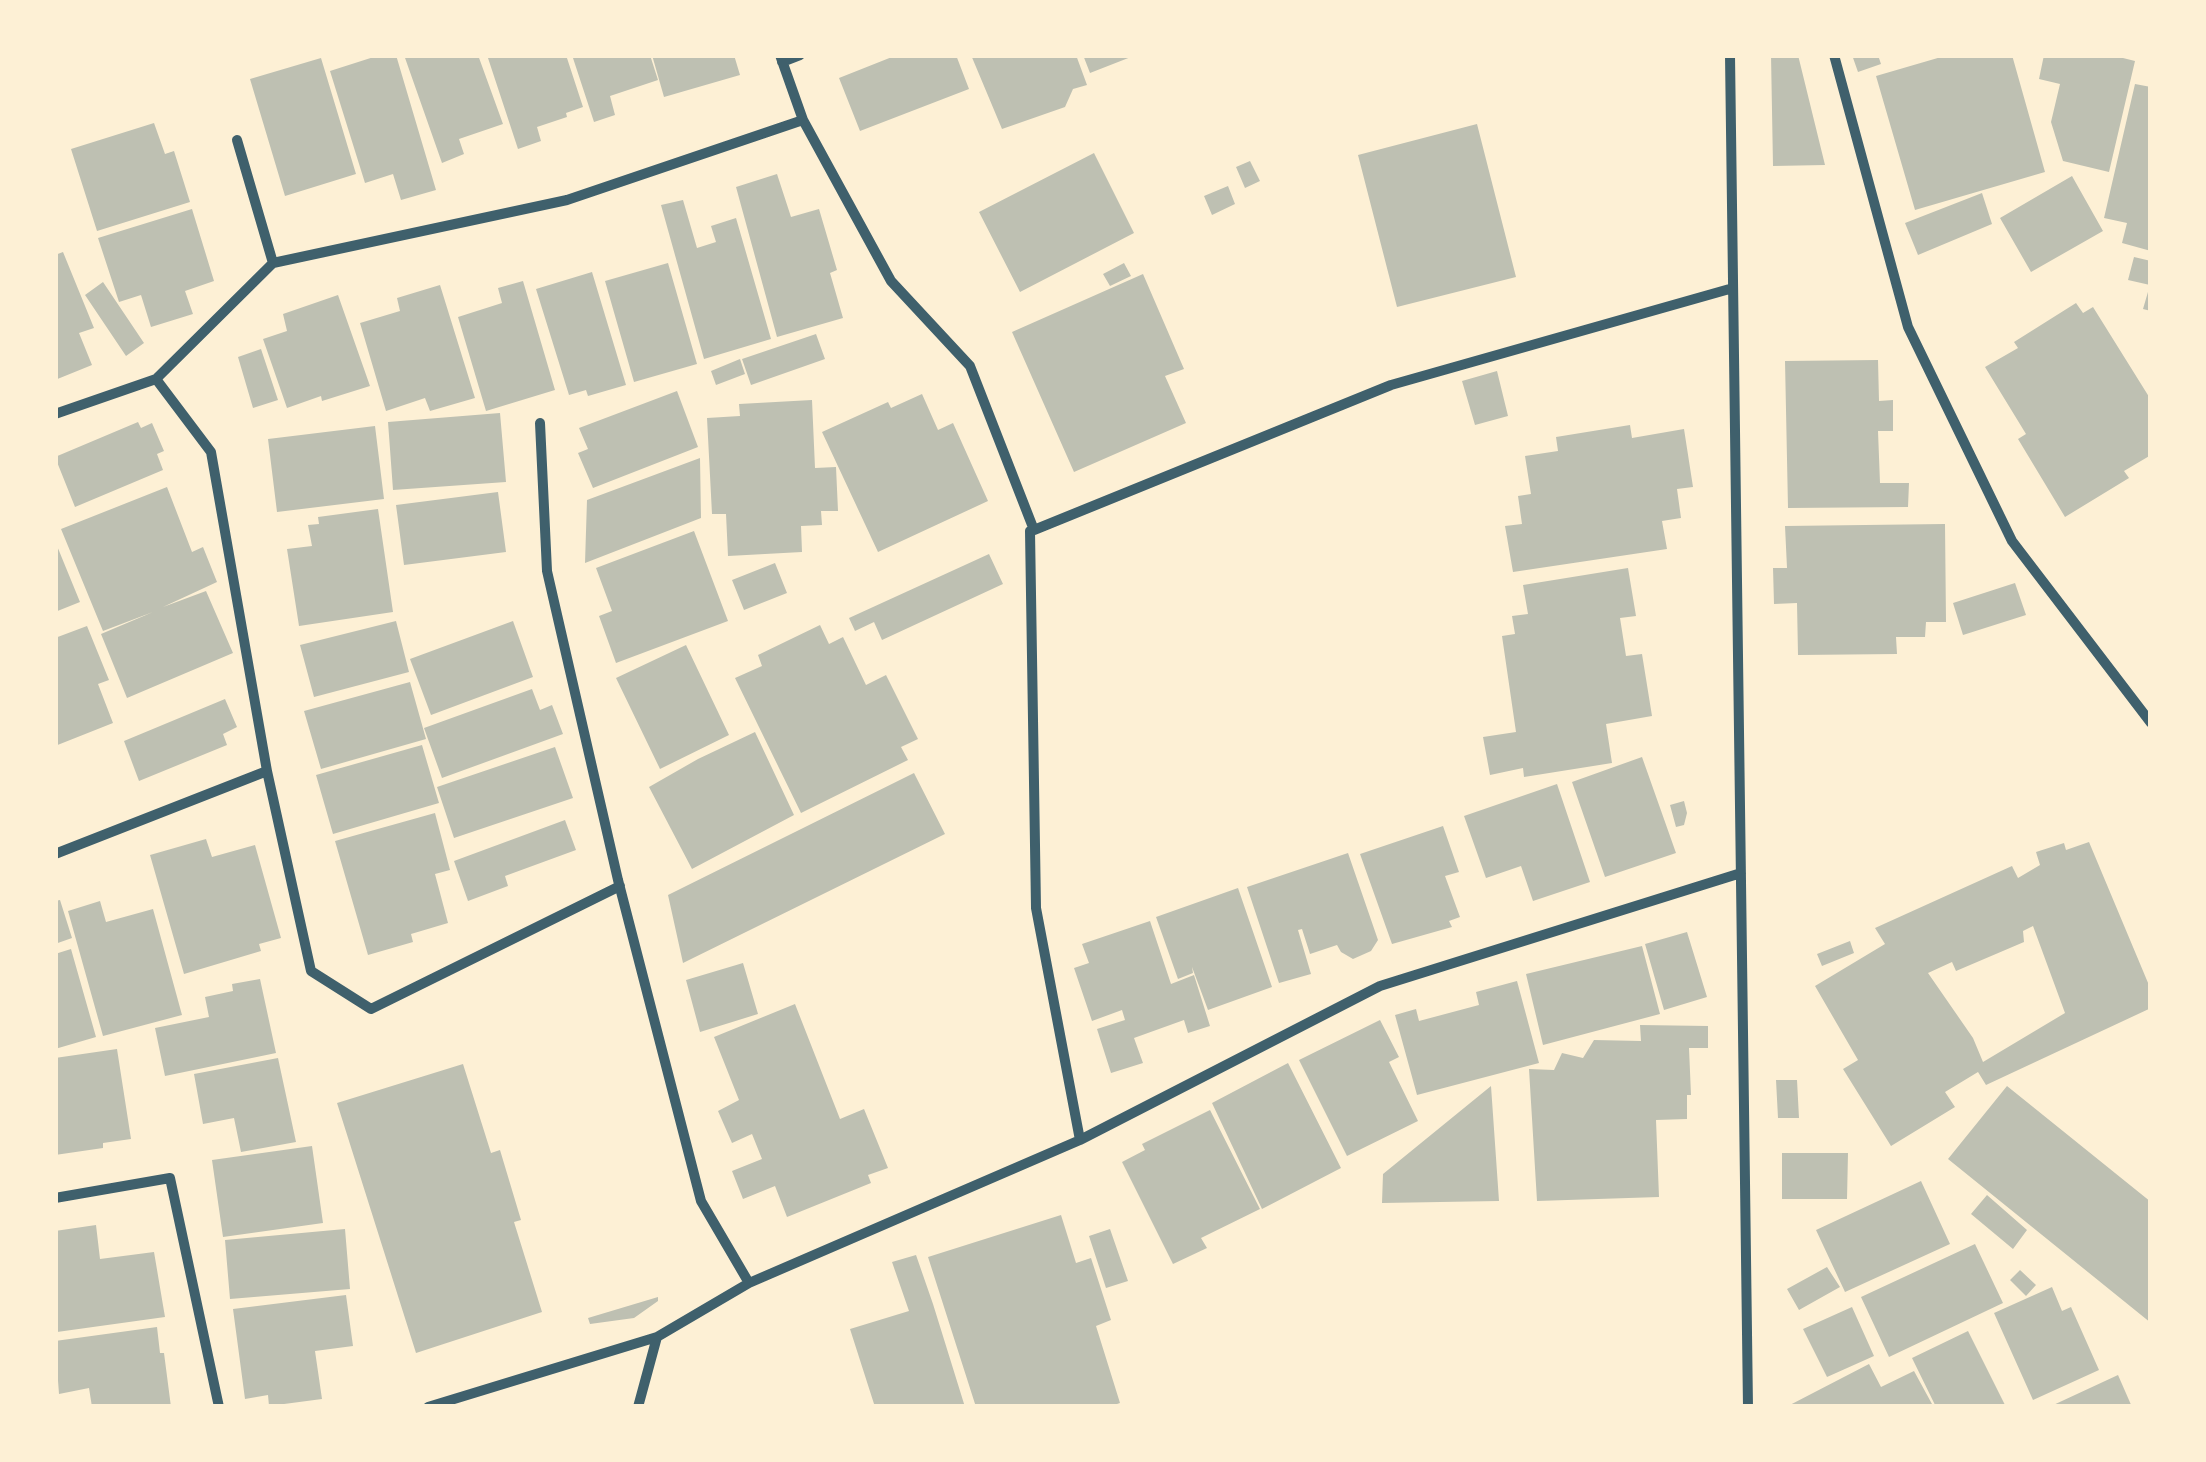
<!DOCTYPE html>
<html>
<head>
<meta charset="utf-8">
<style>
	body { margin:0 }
	#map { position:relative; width:2206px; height:1462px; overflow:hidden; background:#fdf0d5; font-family:"DejaVu Sans",sans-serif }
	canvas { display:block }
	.frame { position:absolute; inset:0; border:58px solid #fdf0d5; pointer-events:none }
</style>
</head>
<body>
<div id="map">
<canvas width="2206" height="1462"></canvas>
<div class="frame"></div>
</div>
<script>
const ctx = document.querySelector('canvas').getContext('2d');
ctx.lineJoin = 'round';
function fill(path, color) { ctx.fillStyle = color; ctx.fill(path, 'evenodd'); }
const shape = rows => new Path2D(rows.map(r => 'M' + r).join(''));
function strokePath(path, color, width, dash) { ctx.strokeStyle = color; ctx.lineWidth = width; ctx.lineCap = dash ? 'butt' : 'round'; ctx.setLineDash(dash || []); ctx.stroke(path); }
fill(shape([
	[380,55,396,55,436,190,401,200,393,174,365,183,330,71],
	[404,55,478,55,503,124,459,139,464,154,442,163],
	[487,55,566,55,583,107,566,113,567,117,537,127,541,141,518,149],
	[572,55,650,55,658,80,610,96,615,115,594,122],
	[652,55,734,55,740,75,664,97],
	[897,55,956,55,969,89,860,131,839,78],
	[971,55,1076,55,1087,85,1073,89,1065,107,1002,129],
	[1083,55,1136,55,1090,73],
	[1771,55,1798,55,1825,165,1773,166],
	[1852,55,1878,55,1881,64,1858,72],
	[1948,55,2012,55,2045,172,1915,210,1876,76],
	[2044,55,2111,55,2135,61,2109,172,2063,161,2051,122,2060,84,2039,79],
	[321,58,356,174,285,196,250,79],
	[2135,84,2151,87,2151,251,2122,243,2127,223,2104,218],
	[154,123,165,154,174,151,190,202,97,231,71,149],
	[1477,124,1516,277,1397,307,1358,155],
	[1094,153,1134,233,1020,292,979,212],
	[1250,161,1260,181,1245,188,1236,167],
	[777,174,791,217,819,209,837,270,830,273,843,318,777,337,736,187],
	[2072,176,2103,231,2031,272,2000,218],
	[1228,186,1235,204,1212,215,1204,196],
	[1982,193,1992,224,1918,255,1905,223],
	[683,200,697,248,716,242,711,226,736,218,771,339,704,359,661,205],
	[192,209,214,281,185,291,193,314,151,327,141,295,119,302,98,238],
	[63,252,94,328,79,333,92,365,55,380,55,255],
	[2134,257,2151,261,2151,311,2143,309,2150,285,2128,280],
	[668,263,697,364,634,382,605,281],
	[1124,263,1131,276,1110,286,1103,274],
	[592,272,626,385,588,396,586,390,569,395,536,289],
	[1143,274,1184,369,1165,376,1186,423,1074,472,1012,332],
	[523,281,555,390,486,411,458,317,502,303,498,288],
	[103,282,144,343,126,356,85,295],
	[440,285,475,398,430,411,425,398,386,411,360,323,400,311,397,298],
	[338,295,370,386,322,401,321,396,287,408,263,339,287,331,283,314],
	[2076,303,2083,313,2093,307,2151,400,2151,455,2124,471,2129,478,2065,517,2018,439,2026,434,1985,367,2018,348,2014,342],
	[816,334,825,359,751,385,742,359],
	[261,349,278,400,253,408,238,357],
	[740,359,745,374,716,385,711,371],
	[1878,360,1879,401,1893,400,1893,431,1878,431,1880,483,1909,483,1908,507,1788,508,1785,361],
	[1497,371,1508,416,1475,425,1462,381],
	[677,391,698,447,593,488,578,453,588,449,579,428],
	[922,394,938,430,953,423,988,501,878,552,822,432,888,402,891,408],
	[812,400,815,468,836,467,838,511,821,511,822,525,801,526,802,552,728,556,726,514,712,514,707,418,740,416,739,404],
	[500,413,506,482,393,490,388,422],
	[138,422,141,428,152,423,164,451,157,454,163,470,75,507,55,457],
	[1630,425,1632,438,1684,429,1693,487,1677,489,1681,518,1662,521,1667,549,1513,572,1505,526,1522,524,1518,496,1531,494,1525,456,1558,451,1556,437],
	[375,426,384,499,277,512,268,439],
	[700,458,701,518,585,563,587,500],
	[167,487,192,552,203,547,217,582,163,607,206,591,233,653,127,698,101,634,153,612,103,631,61,529],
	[498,492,506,552,404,565,396,505],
	[378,509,393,612,299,626,287,549,312,546,308,525,319,524,318,517],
	[1945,524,1946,622,1926,622,1925,637,1896,637,1897,654,1798,655,1797,603,1774,604,1773,568,1787,568,1785,526],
	[694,531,728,621,616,663,599,616,612,611,596,568],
	[55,541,80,602,55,612],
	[989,554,1003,584,882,640,874,622,855,631,849,618],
	[775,563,787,593,744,610,732,580],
	[1628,568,1636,616,1620,618,1626,656,1642,654,1652,716,1606,724,1612,763,1524,777,1523,768,1490,775,1483,737,1516,732,1502,636,1515,634,1512,616,1528,614,1523,585],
	[2015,583,2026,615,1963,635,1953,603],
	[396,621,409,672,314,697,300,645],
	[513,621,533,677,431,715,410,659],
	[820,625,829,644,843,637,866,685,886,675,918,739,901,747,908,760,801,813,735,678,762,666,758,655],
	[87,626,109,680,98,684,113,723,55,746,55,638],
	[686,645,729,735,660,769,616,678],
	[410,682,426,739,321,769,304,711],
	[532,689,540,710,552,705,563,734,442,778,424,728],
	[225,699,237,727,223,734,227,745,139,781,124,741],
	[755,732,794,815,692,869,649,787,698,759],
	[422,745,439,803,333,834,316,775],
	[555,747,573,798,454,838,437,787],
	[1642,757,1676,853,1605,877,1572,782],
	[914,773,945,834,683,963,668,895],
	[1557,784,1590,882,1533,901,1521,866,1486,878,1464,816],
	[1684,801,1687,813,1684,825,1676,827,1670,805],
	[435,813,450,870,435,874,448,923,411,934,413,942,368,955,335,841],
	[565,820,576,850,505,876,508,886,468,901,454,861],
	[1443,826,1459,872,1445,876,1460,917,1449,921,1452,927,1392,944,1360,854],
	[206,839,212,857,255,845,281,938,259,944,261,951,184,974,150,855],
	[2089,842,2151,990,2151,1008,1986,1085,1978,1072,1945,1092,1955,1107,1891,1146,1843,1069,1858,1060,1815,986,1885,944,1875,928,2012,866,2018,878,2040,865,2036,852,2064,843,2066,850],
	[2033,926,2065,1013,1983,1062,1973,1038,1928,973,1952,962,1956,971,2024,942,2023,931],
	[1348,853,1378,940,1371,951,1353,959,1341,952,1337,945,1310,954,1302,929,1298,930,1311,974,1279,983,1247,887],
	[1238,888,1272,987,1208,1010,1192,967,1193,973,1178,979,1156,917],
	[60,900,72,938,55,944,55,901],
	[100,901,106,922,153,909,182,1015,103,1036,68,911],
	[1150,921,1171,984,1194,975,1210,1026,1188,1033,1184,1020,1134,1038,1143,1063,1111,1073,1097,1029,1125,1020,1122,1010,1092,1021,1074,968,1089,963,1082,944],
	[1687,932,1707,997,1664,1010,1645,944],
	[1850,941,1854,953,1822,966,1817,954],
	[1642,946,1660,1014,1543,1045,1526,974],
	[71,949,96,1037,55,1049,55,954],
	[743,963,758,1014,700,1032,686,980],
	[260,979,276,1053,165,1076,155,1028,209,1017,205,997,233,991,232,984],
	[1517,981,1539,1063,1417,1095,1395,1015,1416,1009,1419,1021,1479,1005,1476,992],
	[795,1004,840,1119,864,1109,888,1168,868,1175,871,1183,787,1217,775,1186,743,1199,732,1171,762,1159,752,1134,732,1143,718,1111,739,1100,714,1037],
	[1380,1020,1399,1057,1389,1062,1418,1121,1347,1156,1299,1060],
	[1640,1025,1708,1026,1708,1048,1689,1048,1691,1095,1687,1095,1687,1119,1656,1120,1659,1197,1537,1201,1529,1069,1554,1070,1562,1053,1583,1058,1594,1040,1641,1041],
	[117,1049,131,1139,103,1143,103,1148,55,1155,55,1058],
	[278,1058,296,1142,241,1152,234,1118,203,1124,194,1074],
	[1288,1063,1341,1168,1262,1209,1212,1103],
	[463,1064,491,1153,500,1150,521,1220,514,1222,542,1312,416,1353,337,1103],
	[1776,1080,1797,1080,1799,1118,1778,1118],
	[1491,1086,1499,1201,1382,1203,1383,1174],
	[2007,1086,2151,1202,2151,1323,1948,1159],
	[1210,1110,1260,1209,1201,1238,1207,1248,1173,1264,1122,1162,1145,1150,1142,1144],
	[312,1146,323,1223,223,1237,212,1160],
	[1782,1153,1848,1153,1847,1199,1782,1199],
	[1921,1181,1950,1244,1845,1292,1816,1230],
	[1987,1195,2027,1230,2013,1249,1971,1214],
	[1061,1215,1076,1263,1091,1258,1111,1320,1096,1326,1120,1403,1108,1407,976,1407,928,1257],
	[96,1225,100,1259,154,1252,165,1317,57,1332,55,1231],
	[345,1229,350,1289,230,1299,225,1240],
	[1110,1229,1128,1281,1106,1288,1089,1236],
	[1975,1244,2003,1303,1889,1357,1861,1297],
	[916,1255,933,1304,965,1407,875,1407,850,1329,909,1311,892,1262],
	[1827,1267,1840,1287,1799,1310,1787,1289],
	[2020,1270,2036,1285,2026,1296,2010,1280],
	[2052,1287,2062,1311,2071,1307,2099,1370,2033,1400,1994,1313],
	[346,1295,353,1346,315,1351,322,1399,269,1406,268,1395,245,1399,233,1309],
	[658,1297,658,1301,634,1318,590,1324,588,1318],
	[1852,1307,1874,1356,1827,1377,1803,1329],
	[157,1327,160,1353,164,1353,171,1407,92,1407,89,1388,59,1394,55,1341],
	[1968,1331,2006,1407,1936,1407,1912,1358],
	[1869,1364,1881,1387,1914,1371,1932,1404,1927,1407,1786,1407],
	[2118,1375,2132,1407,2049,1407]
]), '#bec0b2');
strokePath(shape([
	[780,55,803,120,891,281,970,366,1034,530,1030,531,1036,908,1080,1140],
	[1730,55,1748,1407],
	[1834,55,1908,327,2012,541,2151,723],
	[782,62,800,55],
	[237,140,273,263],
	[156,379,211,452,267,771,311,971,371,1009,620,886],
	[55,414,156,379,273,263,567,200,803,120],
	[540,423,547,571,618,880,701,1201,749,1283],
	[1034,530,1391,385,1733,288],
	[55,854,267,771],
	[55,1198,170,1178,219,1407],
	[428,1407,657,1337,749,1283,1080,1140,1380,986,1741,873],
	[638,1407,657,1337]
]), '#3f606c', 10);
</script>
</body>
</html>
